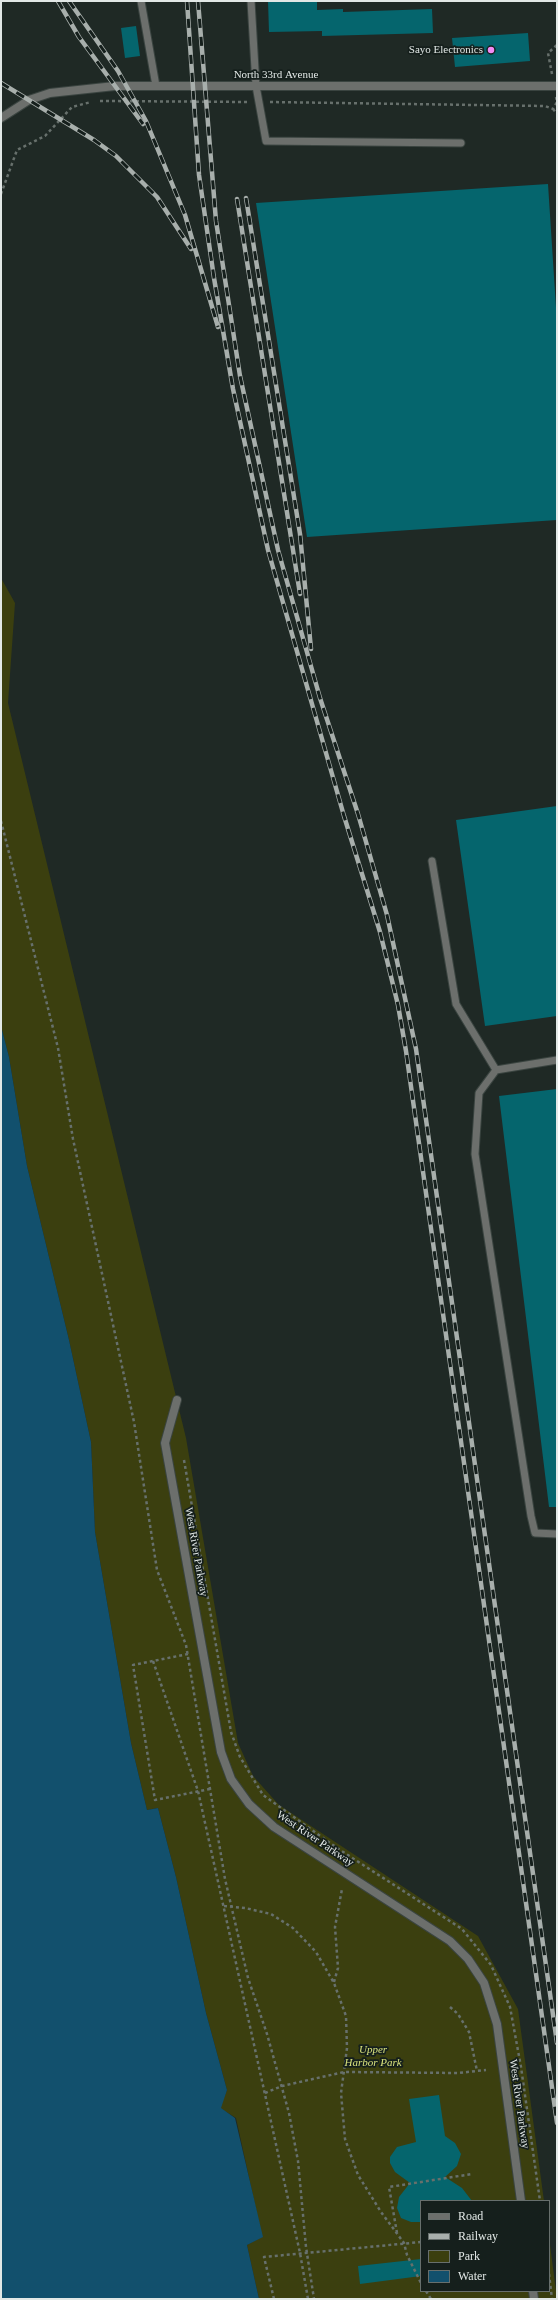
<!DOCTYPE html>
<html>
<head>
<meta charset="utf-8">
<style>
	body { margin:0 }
	#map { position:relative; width:558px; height:2300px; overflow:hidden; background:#1f2925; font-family:"Times New Roman",serif }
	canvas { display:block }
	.frame { position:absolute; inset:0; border:2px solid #e2e8e6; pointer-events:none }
	.legend { position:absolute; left:420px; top:2200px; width:130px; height:92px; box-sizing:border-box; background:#151f1c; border:1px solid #676f6d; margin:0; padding:5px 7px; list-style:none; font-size:12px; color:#e2e8e6 }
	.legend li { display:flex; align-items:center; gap:8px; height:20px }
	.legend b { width:20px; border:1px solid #676f6d }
</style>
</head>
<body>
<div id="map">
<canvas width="558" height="2300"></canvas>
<div class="frame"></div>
<ul class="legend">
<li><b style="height:5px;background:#6c6f6c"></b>Road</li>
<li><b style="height:5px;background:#a8afac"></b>Railway</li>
<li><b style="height:11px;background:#3b3f0f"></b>Park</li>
<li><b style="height:11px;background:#12506d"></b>Water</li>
</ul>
</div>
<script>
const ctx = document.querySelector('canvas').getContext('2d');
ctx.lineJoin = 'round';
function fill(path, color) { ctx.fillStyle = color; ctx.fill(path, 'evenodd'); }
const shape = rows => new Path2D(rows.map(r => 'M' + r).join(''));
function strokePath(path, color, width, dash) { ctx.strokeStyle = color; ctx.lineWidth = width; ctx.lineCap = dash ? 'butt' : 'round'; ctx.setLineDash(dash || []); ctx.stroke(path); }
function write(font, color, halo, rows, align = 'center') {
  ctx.font = font + ' "Times New Roman",serif'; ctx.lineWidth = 3.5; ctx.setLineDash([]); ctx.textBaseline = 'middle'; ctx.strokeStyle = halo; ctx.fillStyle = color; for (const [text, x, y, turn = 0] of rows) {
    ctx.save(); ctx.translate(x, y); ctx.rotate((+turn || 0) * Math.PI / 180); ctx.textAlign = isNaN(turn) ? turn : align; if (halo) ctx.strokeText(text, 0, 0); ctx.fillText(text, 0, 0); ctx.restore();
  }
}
fill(shape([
	[1,578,15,603,8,703,186,1438,238,1743,253,1776,279,1805,478,1936,518,2009,544,2201,421,2201,421,2291,549,2291,549,2237,557,2299,259,2299,247,2245,262,2237,236,2118,220,2108,227,2090,206,2013,176,1877,158,1808,147,1810,131,1743,95,1532,91,1442,69,1340,27,1166,9,1057,1,1026]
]), '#3b3f0f');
fill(shape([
	[1,1026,9,1057,27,1166,69,1340,91,1442,95,1532,131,1743,147,1810,158,1808,176,1877,206,2013,227,2090,221,2108,235,2118,263,2237,247,2245,259,2299,1,2299]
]), '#12506d');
fill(shape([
	[268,1,317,1,317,10,343,9,343,12,432,9,433,33,322,36,322,31,269,32],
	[136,26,140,56,125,58,121,28],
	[528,33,530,61,455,67,452,38],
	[548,184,557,323,557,520,307,537,256,203],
	[557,806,557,1016,485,1026,456,820],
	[557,1089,557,1507,549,1507,499,1096],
	[439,2095,445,2136,455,2143,461,2154,457,2166,445,2177,462,2188,472,2201,421,2201,421,2222,411,2222,401,2218,397,2208,399,2197,410,2183,395,2172,390,2163,390,2157,397,2147,416,2142,409,2099],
	[421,2259,421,2276,360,2284,358,2266]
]), '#05656d');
const service = shape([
	[141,1,156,86],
	[251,1,256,86,266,141,461,143],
	[432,861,456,1004,496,1070],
	[557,1060,496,1070,479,1093,475,1154,531,1516,535,1533,557,1534]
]);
const minor = shape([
	[1,118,29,100,50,93,115,86,557,86],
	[177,1400,165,1443,221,1752,231,1779,249,1804,274,1827,450,1941,468,1959,484,1983,497,2024,521,2201],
	[533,2291,534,2299]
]);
strokePath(service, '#3a4440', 9);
strokePath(minor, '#3a4440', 10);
strokePath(shape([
	[552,74,548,53,557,45],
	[100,101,249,102],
	[270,102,545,106,553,109,557,102,556,97],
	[553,109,557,114],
	[1,194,17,150,45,136,72,107,91,102],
	[1,821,58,1048,73,1139,134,1422,157,1570,186,1645,225,1879,248,1978,267,2034,289,2113,298,2161,306,2247,314,2299],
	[184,1460,231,1732,240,1757,263,1795,340,1850,462,1929,491,1965,510,2007,521,2067,540,2201],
	[188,1654,133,1665,155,1800,210,1789],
	[153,1661,198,1791,300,2253,308,2299],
	[224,1906,245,1908,271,1914,293,1928,316,1952,334,1983,346,2016,347,2048,341,2093,345,2139,358,2175,381,2212,404,2243,407,2255,421,2283],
	[334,1982,338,1968,335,1927,342,1889],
	[450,2007,458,2014,469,2032,477,2071],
	[265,2093,282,2086,344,2072,458,2073,486,2070],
	[397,2233,389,2187,472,2174],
	[549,2274,552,2299],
	[426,2291,431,2299],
	[274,2299,264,2257,421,2242]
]), '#67706c', 2.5, [3, 3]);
strokePath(service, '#6c6f6c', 7);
strokePath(minor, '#6c6f6c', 8);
const rail = shape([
	[58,1,79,37,143,124],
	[69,1,118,71,146,121,185,215,218,327],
	[187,1,199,175,214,278,233,389,268,550,344,816,380,932,398,1005,406,1051,557,2123],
	[198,1,216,221,240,376,278,550,320,698,358,814,387,915,416,1049,557,2043],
	[1,83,94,140,116,156,157,197,191,249],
	[246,198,300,534,311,649],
	[237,199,300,594]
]);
strokePath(rail, '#a8afac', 4.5);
strokePath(rail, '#151f1c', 3, [9]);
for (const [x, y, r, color] of [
	[491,50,4,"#f18bf5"]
]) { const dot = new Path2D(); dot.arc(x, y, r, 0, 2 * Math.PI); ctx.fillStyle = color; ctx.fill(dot); strokePath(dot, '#151f1c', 1.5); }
write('11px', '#e2e8e6', '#151f1c', [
	["Sayo Electronics",483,50]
], 'right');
write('11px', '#e2e8e6', '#151f1c', [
	["North 33rd Avenue",276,75],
	["West River Parkway",196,1552,80],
	["West River Parkway",315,1839,34],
	["West River Parkway",519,2104,82]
]);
write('italic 11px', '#dae37d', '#151f1c', [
	["Upper",373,2050],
	["Harbor Park",373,2063]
]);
</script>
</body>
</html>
